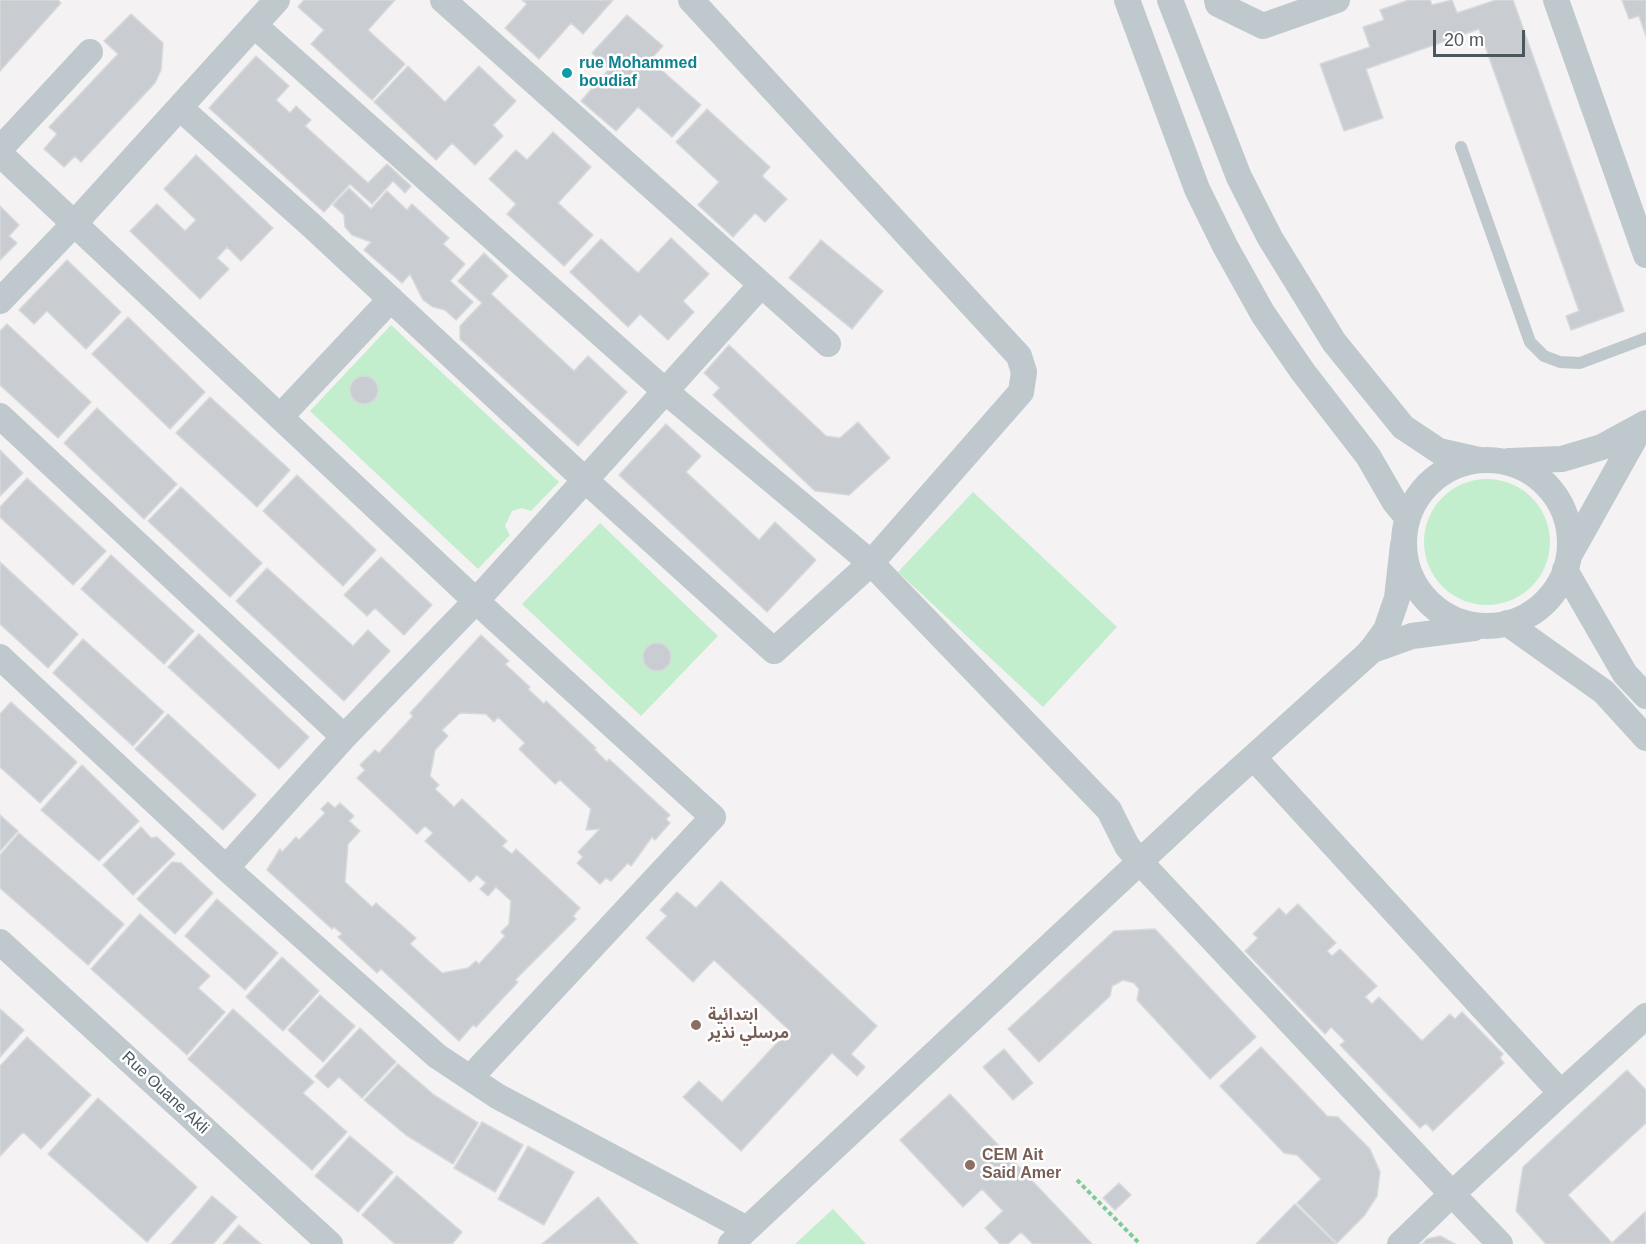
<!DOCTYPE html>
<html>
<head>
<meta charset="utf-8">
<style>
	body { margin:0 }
	#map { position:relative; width:1646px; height:1244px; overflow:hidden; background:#f4f2f2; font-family:Arial,sans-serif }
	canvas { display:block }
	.scale { position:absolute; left:1433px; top:30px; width:92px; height:27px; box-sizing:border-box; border:3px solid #4a585e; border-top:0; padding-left:8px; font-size:18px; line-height:21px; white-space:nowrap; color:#4a585e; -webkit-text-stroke:4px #fff; paint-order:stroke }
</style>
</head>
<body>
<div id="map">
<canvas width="1646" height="1244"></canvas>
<div class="scale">20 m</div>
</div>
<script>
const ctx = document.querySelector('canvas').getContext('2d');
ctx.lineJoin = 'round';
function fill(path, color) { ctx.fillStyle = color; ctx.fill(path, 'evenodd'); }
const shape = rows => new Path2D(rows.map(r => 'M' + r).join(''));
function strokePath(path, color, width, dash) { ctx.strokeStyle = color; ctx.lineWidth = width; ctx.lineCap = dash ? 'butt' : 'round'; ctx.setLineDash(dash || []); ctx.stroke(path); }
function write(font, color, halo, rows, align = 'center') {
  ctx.font = font + ' Arial,"Noto Sans Arabic",sans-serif'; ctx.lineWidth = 5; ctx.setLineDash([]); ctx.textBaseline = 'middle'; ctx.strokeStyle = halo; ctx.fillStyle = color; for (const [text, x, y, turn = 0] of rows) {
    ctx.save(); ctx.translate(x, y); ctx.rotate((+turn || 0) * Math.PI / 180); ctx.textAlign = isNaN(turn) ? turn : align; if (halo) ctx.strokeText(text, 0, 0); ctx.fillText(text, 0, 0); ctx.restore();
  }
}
fill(shape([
	[391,325,559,482,531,511,522,508,512,511,505,526,510,535,478,569,310,411],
	'1424 542a63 63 0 1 1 126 0a63 63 0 1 1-126 0Z',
	[973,492,1117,627,1043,707,898,572],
	[600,523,718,636,641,716,522,604],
	[833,1209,866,1244,795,1244]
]), '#c3eecd');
const building = shape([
	[0,0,58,0,61,3,0,71,0,0],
	[304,0,395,0,368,30,405,64,372,100,311,44,324,30,298,7,304,0],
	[522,0,613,0,583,34,571,23,539,59,505,28,527,4,522,0],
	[1409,0,1430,0,1432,5,1452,0,1457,13,1496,0,1513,0,1624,311,1571,330,1566,316,1579,311,1479,29,1366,69,1383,118,1344,131,1320,64,1370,47,1363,27,1384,20,1380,10,1409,0],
	[1622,0,1646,0,1646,36,1639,16,1629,19,1622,0],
	[131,14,163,43,161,70,155,83,81,162,75,156,64,167,44,149,57,134,49,127,118,54,104,41,131,14],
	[627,15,663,46,650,60,701,105,672,137,638,107,616,131,581,101,609,69,592,53,627,15],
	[256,56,289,86,276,100,290,113,296,106,311,120,305,126,368,183,387,164,411,186,405,193,393,181,372,204,350,184,324,212,209,108,256,56],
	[408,66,445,102,479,66,516,101,493,125,503,136,475,165,452,143,436,160,374,102,408,66],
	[707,109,770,167,762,176,787,199,765,222,755,213,733,237,698,205,719,182,676,142,707,109],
	[553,132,591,167,558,203,593,235,564,266,507,214,516,204,489,179,516,150,527,160,553,132],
	[196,155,273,228,241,261,227,247,217,258,229,269,200,299,130,231,157,204,185,231,196,220,164,189,196,155],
	[349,188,371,209,387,191,407,210,412,204,449,238,443,244,465,264,450,281,473,302,456,320,445,310,433,307,423,300,410,274,402,283,364,250,371,242,352,235,345,227,344,215,333,205,349,188],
	[0,206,19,225,9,236,17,243,0,260,0,206],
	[671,238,709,274,683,301,694,312,668,340,640,314,628,327,570,272,601,239,638,273,671,238],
	[821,240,883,291,852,329,789,278,821,240],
	[484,253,508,276,491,294,574,371,588,356,627,392,578,446,460,339,460,326,482,303,458,281,484,253],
	[67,260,121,312,86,349,47,311,34,324,19,310,67,260],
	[128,317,205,392,170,429,92,354,128,317],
	[7,324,91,402,58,438,0,385,0,331,7,324],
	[729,345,826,436,840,438,858,422,890,458,849,495,815,491,713,395,720,388,704,373,729,345],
	'350 390a14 14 0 1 1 28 0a14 14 0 1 1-28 0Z',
	[210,397,290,470,257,507,176,433,210,397],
	[97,408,177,484,144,519,64,443,97,408],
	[666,424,701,456,686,472,759,540,775,522,816,560,767,612,619,475,666,424],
	[0,450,23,473,0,496,0,450],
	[297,475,376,550,343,586,263,511,297,475],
	[27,478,106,551,73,585,0,517,0,507,27,478],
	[181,487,262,563,230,597,148,521,181,487],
	[111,555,194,631,164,664,81,589,111,555],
	[381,557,432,605,404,635,375,608,367,616,344,595,381,557],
	[0,562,78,634,48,668,0,624,0,562],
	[267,568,353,646,368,630,390,651,344,701,236,601,267,568],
	[199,634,309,737,279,769,168,667,199,634],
	[481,635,509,661,505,664,530,687,528,689,544,704,546,701,596,748,594,749,607,762,609,759,670,815,666,819,670,823,655,840,652,837,631,866,628,863,611,881,606,878,600,884,577,863,583,857,578,852,600,829,586,830,591,809,560,780,555,784,519,749,525,743,498,717,494,722,486,714,460,713,442,730,448,736,435,750,430,776,439,785,435,789,454,807,462,799,507,841,502,846,512,854,516,849,580,908,573,916,576,919,515,980,518,982,476,1027,473,1025,459,1041,381,969,377,973,338,937,342,934,334,927,332,929,267,870,280,849,282,852,296,837,299,840,325,813,321,809,328,802,335,808,340,803,354,816,349,821,360,831,348,844,345,882,372,907,376,903,416,938,410,944,442,973,468,968,476,961,479,964,505,936,501,932,509,924,511,901,496,887,488,896,480,889,486,883,477,875,470,882,425,841,433,833,425,826,417,834,357,778,365,770,360,765,375,750,379,753,413,716,410,713,481,635],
	[83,639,164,712,133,746,53,673,83,639],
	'643 657a14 14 0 1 1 28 0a14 14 0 1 1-28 0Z',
	[11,702,77,762,40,803,0,767,0,714,11,702],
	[168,714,256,795,223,830,135,749,168,714],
	[82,765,139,821,99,861,41,810,82,765],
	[0,815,18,831,0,851,0,815],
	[141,827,151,838,157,837,175,854,133,895,103,865,141,827],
	[19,833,124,924,88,965,0,888,0,855,19,833],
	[172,862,181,863,213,893,175,934,137,899,172,862],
	[721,881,877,1026,851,1054,865,1067,857,1076,832,1053,741,1151,683,1097,699,1081,722,1102,789,1030,714,960,693,982,646,938,667,916,660,910,677,892,696,908,721,881],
	[217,899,278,953,245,990,185,936,217,899],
	[1298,904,1336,943,1327,951,1332,956,1340,949,1377,986,1365,997,1372,1004,1379,997,1422,1041,1450,1014,1455,1019,1462,1012,1503,1054,1500,1058,1504,1063,1433,1131,1426,1123,1420,1128,1340,1045,1345,1041,1331,1027,1325,1034,1245,951,1258,938,1253,934,1279,908,1286,915,1298,904],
	[140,914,210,976,198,988,225,1012,187,1055,91,969,140,914],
	[1155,929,1256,1037,1210,1079,1137,1000,1139,989,1134,983,1123,980,1112,986,1110,996,1039,1062,1008,1029,1114,931,1155,929],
	[282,957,319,991,283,1031,246,997,282,957],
	[320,995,355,1026,323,1062,288,1030,320,995],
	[0,1009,24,1030,0,1057,0,1009],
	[233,1009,314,1082,303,1093,347,1132,312,1170,188,1059,233,1009],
	[360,1028,396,1062,362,1098,339,1077,328,1088,315,1076,360,1028],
	[27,1037,91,1095,41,1149,23,1132,0,1156,0,1066,27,1037],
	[1261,1047,1327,1116,1338,1117,1370,1149,1380,1172,1377,1196,1364,1216,1337,1243,1297,1203,1321,1179,1297,1155,1284,1153,1220,1086,1261,1047],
	[1004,1049,1033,1083,1013,1100,983,1067,1004,1049],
	[398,1064,434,1095,478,1123,453,1164,406,1135,364,1100,398,1064],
	[1627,1070,1646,1090,1646,1123,1568,1195,1612,1243,1645,1212,1646,1244,1546,1244,1516,1211,1523,1167,1627,1070],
	[950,1094,1092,1244,1033,1244,1021,1232,1008,1244,1000,1244,985,1228,1003,1211,982,1189,963,1207,900,1140,950,1094],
	[98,1098,197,1187,147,1242,48,1154,98,1098],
	[482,1122,523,1145,495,1192,454,1168,482,1122],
	[350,1136,393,1172,358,1212,315,1176,350,1136],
	[528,1146,574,1172,544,1225,498,1199,528,1146],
	[397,1176,462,1232,452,1244,395,1244,362,1215,397,1176],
	[1119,1183,1131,1195,1115,1210,1103,1198,1119,1183],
	[212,1196,237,1217,213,1244,171,1244,212,1196],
	[598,1197,638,1244,542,1244,598,1197],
	[1295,1204,1336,1244,1256,1244,1295,1204],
	[239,1225,261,1244,223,1244,239,1225],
	[1440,1236,1455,1244,1422,1244,1427,1239,1440,1236]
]);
fill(building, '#c9cdd1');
strokePath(building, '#d6d9dc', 1.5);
strokePath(shape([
	[1077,1180,1140,1244]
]), '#7ccb98', 4, [4.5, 3]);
strokePath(shape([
	[1461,147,1530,342,1544,356,1560,362,1580,363,1646,338]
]), '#bec8cd', 12);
strokePath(shape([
	[443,0,828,344],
	[1127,0,1197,189,1225,246,1263,314,1303,372,1368,456,1394,501,1407,517],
	[1170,0,1239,177,1270,238,1334,342,1403,427,1439,451,1479,460],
	[1217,0,1218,4,1263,26,1337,0],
	[1556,0,1646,255],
	[254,25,665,391,871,563,1109,810,1127,846,1140,862,1452,1194,1400,1244],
	[180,108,311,225,584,479,774,651,871,563,1021,392,1024,372,1019,356,691,0],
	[0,149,90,52],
	[0,154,476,601,713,817,470,1078],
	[0,301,73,225,277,0],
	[0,416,344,737],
	[280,417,391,299],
	'1404 543a83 83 0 1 1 166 0a83 83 0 1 1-166 0Z',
	[1509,461,1562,459,1602,447,1646,423],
	[1570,554,1641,427],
	[1565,570,1625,674,1646,696],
	[1507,623,1604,692,1646,738],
	[1370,651,1412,636,1474,628],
	[0,657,226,868,437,1056,497,1096,747,1229],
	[1254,758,1561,1093,1452,1194,1500,1244],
	[226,868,344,737,476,601,761,285],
	[0,942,330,1244],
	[1561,1093,1646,1016],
	[731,1244,1207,799,1370,652,1386,630,1397,598,1403,545]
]), '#bec8cd', 26);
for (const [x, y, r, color] of [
	[567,73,6,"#0f9aa8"],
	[696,1025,6,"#8d6e63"],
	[970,1165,6,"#8d6e63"]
]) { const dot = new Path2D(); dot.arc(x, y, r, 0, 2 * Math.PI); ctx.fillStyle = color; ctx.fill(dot); strokePath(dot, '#fff', 2); }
write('bold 16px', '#0d838f', '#fff', [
	["rue Mohammed",579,64],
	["boudiaf",579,82]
], 'left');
write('bold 16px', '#785e54', '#fff', [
	["ابتدائية",708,1016],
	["مرسلي نذير",708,1034],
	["CEM Ait",982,1156],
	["Said Amer",982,1174]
], 'left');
write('16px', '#4a585e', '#fff', [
	["Rue Ouane Akli",165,1093,43]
]);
</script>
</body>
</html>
